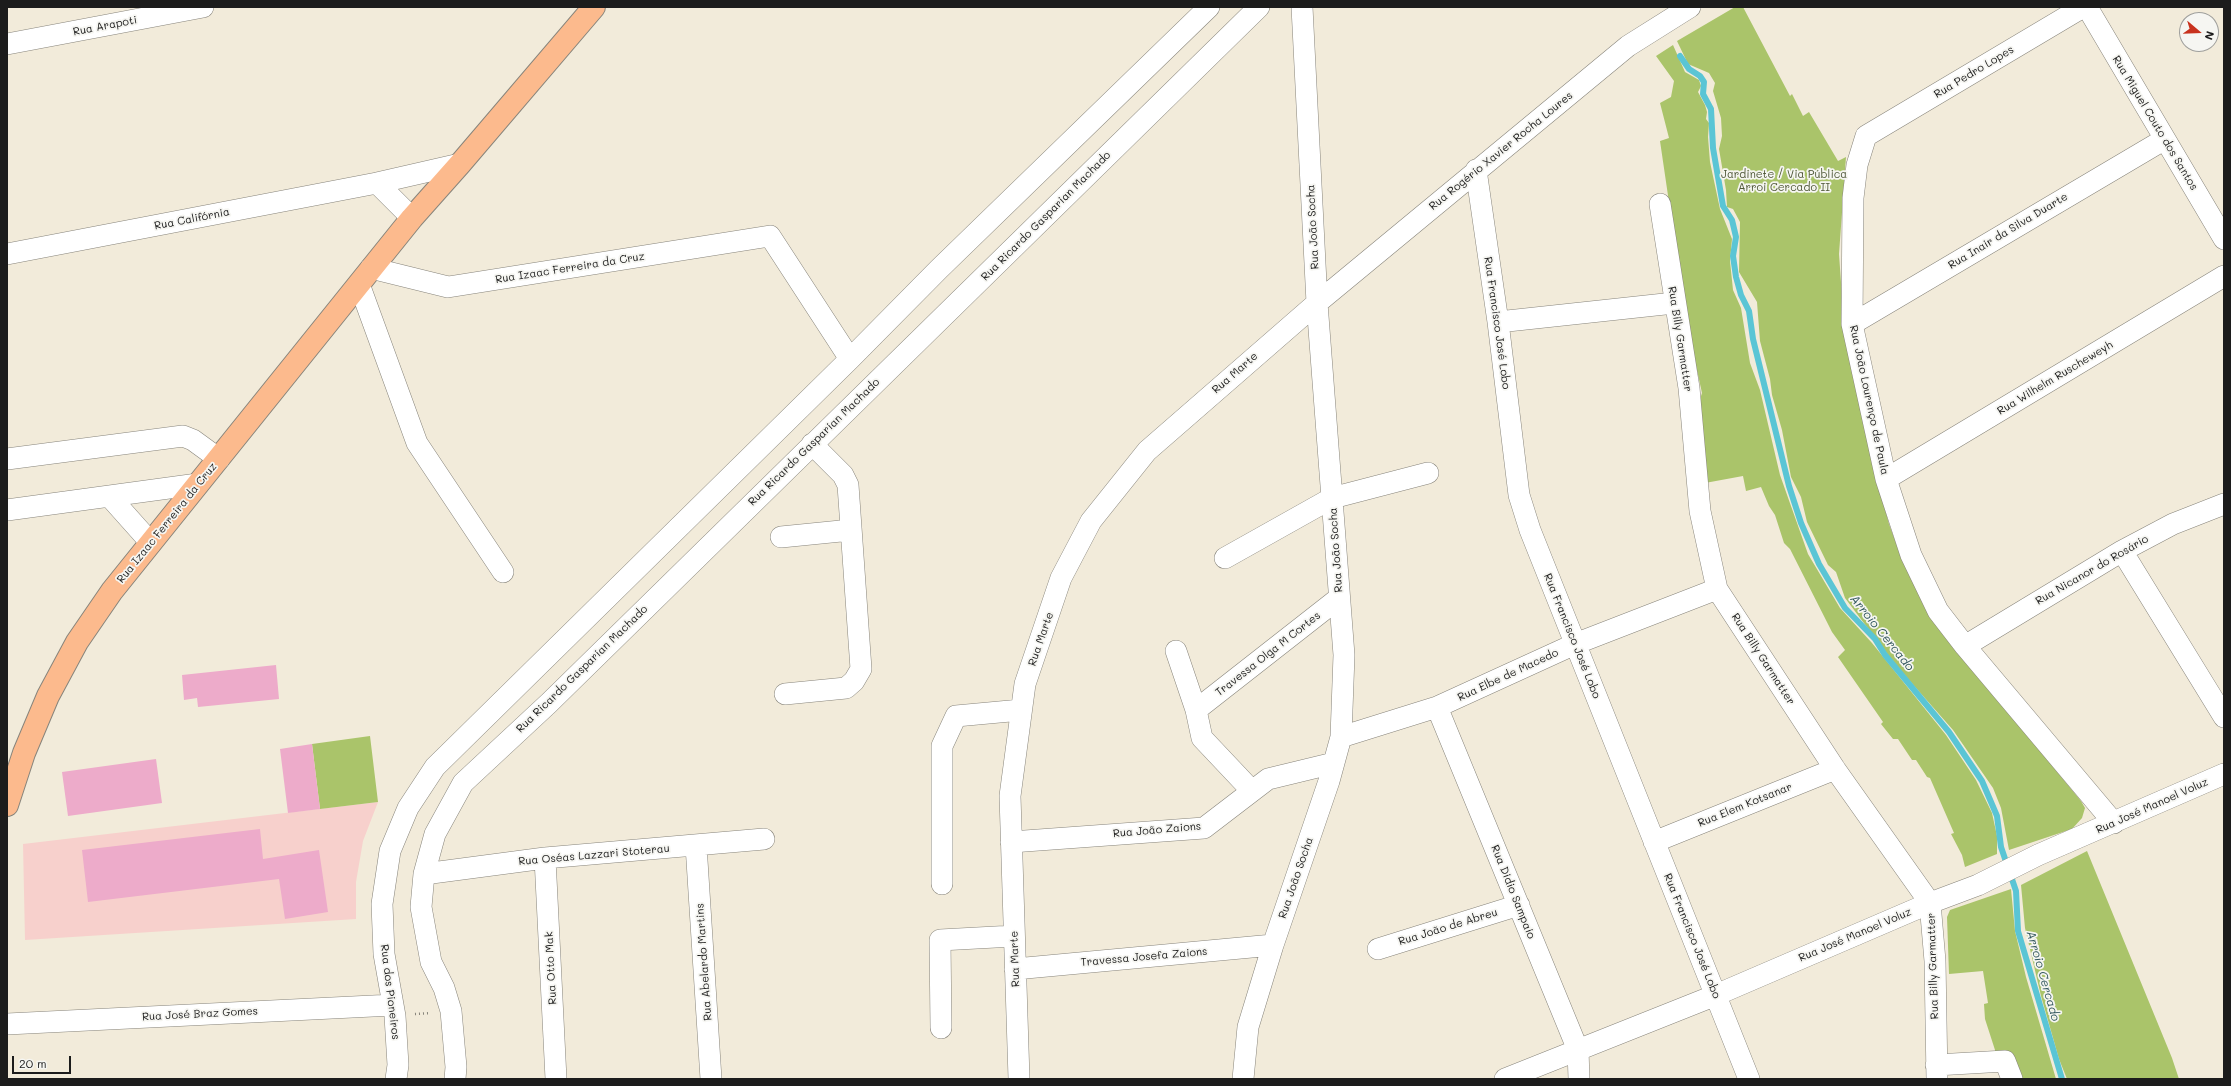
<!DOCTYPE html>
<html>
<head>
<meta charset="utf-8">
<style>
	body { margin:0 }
	#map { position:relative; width:2231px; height:1086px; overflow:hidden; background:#f2ebda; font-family:Mali,sans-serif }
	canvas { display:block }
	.frame { position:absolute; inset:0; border:8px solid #1c1c1c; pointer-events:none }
	.north { position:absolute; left:2179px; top:12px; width:40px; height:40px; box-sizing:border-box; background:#f6f6f2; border:1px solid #9f9f9c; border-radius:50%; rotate:109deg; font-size:11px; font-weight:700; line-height:16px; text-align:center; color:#1c1c1c }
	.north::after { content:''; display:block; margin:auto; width:14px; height:18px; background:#c8321e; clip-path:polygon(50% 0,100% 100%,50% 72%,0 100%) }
	.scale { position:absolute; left:12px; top:1056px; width:59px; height:18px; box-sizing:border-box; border:2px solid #1c1c1c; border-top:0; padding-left:5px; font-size:12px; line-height:14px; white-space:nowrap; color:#1c1c1c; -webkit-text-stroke:3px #f6f6f2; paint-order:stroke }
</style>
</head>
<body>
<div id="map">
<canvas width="2231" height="1086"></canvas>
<div class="frame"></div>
<div class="north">N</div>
<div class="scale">20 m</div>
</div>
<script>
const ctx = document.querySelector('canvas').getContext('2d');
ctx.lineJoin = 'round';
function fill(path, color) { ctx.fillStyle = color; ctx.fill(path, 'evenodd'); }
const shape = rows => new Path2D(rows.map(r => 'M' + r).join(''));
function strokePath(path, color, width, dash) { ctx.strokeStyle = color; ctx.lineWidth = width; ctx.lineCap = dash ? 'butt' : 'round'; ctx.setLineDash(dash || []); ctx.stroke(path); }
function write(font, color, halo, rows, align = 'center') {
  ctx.font = font + ' Mali,sans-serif'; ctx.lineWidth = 3.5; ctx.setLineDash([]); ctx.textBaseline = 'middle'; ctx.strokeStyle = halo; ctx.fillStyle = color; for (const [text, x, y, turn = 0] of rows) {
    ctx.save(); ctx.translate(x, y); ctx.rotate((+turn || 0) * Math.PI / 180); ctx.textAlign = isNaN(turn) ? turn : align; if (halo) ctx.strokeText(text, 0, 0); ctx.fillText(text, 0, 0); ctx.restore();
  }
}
fill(shape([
	[378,802,363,841,356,882,356,919,25,940,23,844]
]), '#f7d0cc');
fill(shape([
	[1735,7,1743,7,1790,96,1792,94,1803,116,1809,112,1838,161,1846,157,1839,254,1844,324,1868,443,1889,524,1899,551,1969,664,2081,801,2085,808,2082,818,2072,829,2009,850,2001,808,1993,788,1953,730,1894,663,1845,598,1836,572,1828,565,1807,522,1801,497,1791,477,1782,430,1772,395,1770,379,1760,341,1757,302,1739,272,1740,222,1733,209,1727,207,1726,190,1719,149,1722,136,1721,118,1713,91,1715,83,1709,73,1688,64,1677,41],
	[1673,45,1685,72,1699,80,1701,86,1698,92,1705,105,1707,112,1706,119,1709,123,1708,137,1710,162,1720,209,1732,239,1730,261,1733,290,1741,308,1750,363,1760,390,1780,475,1808,554,1840,608,1872,643,1946,735,1976,780,1992,813,1997,836,1997,854,1965,867,1962,855,1951,834,1954,833,1930,778,1927,777,1916,760,1912,760,1898,739,1893,739,1881,724,1883,722,1838,657,1845,650,1832,632,1790,549,1784,543,1775,515,1769,506,1761,487,1746,491,1743,476,1705,483,1699,402,1702,393,1687,325,1660,141,1669,138,1660,103,1671,97,1674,81,1656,56],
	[370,736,378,802,320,809,312,744],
	[2087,851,2172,1058,2179,1079,2067,1079,2059,1059,2041,996,2025,928,2021,885],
	[2011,889,2015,931,2026,977,2056,1079,2018,1079,1995,1057,1995,1050,1985,1019,1984,1004,1988,1003,1983,971,1949,974,1947,917,1950,910]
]), '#aac46a');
strokePath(shape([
	[1680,56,1689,69,1700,76,1704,82,1703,94,1711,109,1713,148,1723,206,1732,220,1736,237,1733,256,1736,277,1741,295,1749,311,1753,339,1789,486,1801,523,1819,564,1845,608,1875,639,1885,655,1949,732,1982,781,1997,816,2001,847,2016,891,2018,931,2062,1079]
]), '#5ac5d5', 6);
fill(shape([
	[276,665,279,699,198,707,197,698,184,700,182,675],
	[312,744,320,809,288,813,280,749],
	[156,759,162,803,68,816,62,772],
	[260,829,263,859,319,850,328,912,285,919,279,879,88,902,82,850]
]), '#edabca');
const minor = shape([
	[2083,7,1866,136,1857,165,1853,198,1852,324,1886,479,1911,555,1938,611,1965,646,2114,823],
	[2087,7,2224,239],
	[7,44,203,7],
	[1476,170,1498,322,1519,495,1530,530,1749,1079],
	[377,183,412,218],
	[1660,204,1689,388,1700,511,1717,589,1835,769,1930,903,1935,961,1937,1079],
	[7,254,377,183,460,164],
	[371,268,448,287,770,236,850,359],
	[359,284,417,443,503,572],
	[1498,322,1674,303],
	[1852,324,2165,139],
	[7,459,183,436,193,440,219,459],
	[1886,479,2224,276],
	[110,497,151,543],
	[7,510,198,484],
	[781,537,851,530],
	[2122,551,2224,717],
	[1225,558,1332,498,1428,473],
	[1965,646,2122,551,2173,524,2224,504],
	[1176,651,1196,710,1202,738,1252,791],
	[785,694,846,688,854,681,861,669,848,485,843,475,812,444],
	[1437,707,1578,1050,1579,1079],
	[1196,710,1339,598],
	[1341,737,1437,707,1575,644,1717,589],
	[1011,842,1204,828,1268,779,1334,763],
	[1654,842,1835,769],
	[696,845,711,1079],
	[545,858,556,1079],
	[424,874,545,858,764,839],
	[942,884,942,746,956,716,1021,710],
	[1378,949,1519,905],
	[1015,969,1273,945],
	[7,1024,393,1005],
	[941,1028,940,940,1014,936],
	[1936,1065,2005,1061,2012,1079],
	[396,1079,398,1065,395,1016,384,954,382,904,390,851,408,808,435,767,850,359,939,269,1209,7],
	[455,1079,456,1067,451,1011,444,988,431,962,421,907,424,874,435,834,463,783,549,703,1259,7],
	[1019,1079,1010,796,1025,684,1061,578,1091,521,1147,451,1317,303,1628,46,1690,7],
	[1243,1079,1248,1027,1273,945,1329,781,1341,737,1344,655,1317,303,1302,7],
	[1505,1079,1716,995,1930,903,1978,885,2038,855,2224,774]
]);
const major = shape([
	[7,805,24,753,48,696,77,642,112,591,412,218,460,164,594,7]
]);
strokePath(minor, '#87847b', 22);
strokePath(major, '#87847b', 24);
strokePath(shape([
	[415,1014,430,1013]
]), '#87847b', 2.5, [1, 3]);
strokePath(minor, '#fff', 21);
strokePath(major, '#fcba8d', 22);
write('11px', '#1c1c1c', '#f6f6f2', [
	["Rua Arapoti",105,26,-11],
	["Rua Pedro Lopes",1974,72,-31],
	["Rua Miguel Couto dos Santos",2155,123,59],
	["Rua Rogério Xavier Rocha Loures",1501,151,-39],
	["Rua Ricardo Gasparian Machado",1046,216,-45],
	["Rua Califórnia",192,219,-11],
	["Rua João Socha",1313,227,-93],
	["Rua Inair da Silva Duarte",2008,231,-31],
	["Rua Izaac Ferreira da Cruz",570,268,-9],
	["Rua Francisco José Lobo",1497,323,82],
	["Rua Billy Garmatter",1680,339,81],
	["Rua Marte",1235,373,-41],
	["Rua Wilhelm Ruscheweyh",2055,378,-31],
	["Rua João Lourenço de Paula",1869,400,78],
	["Rua Ricardo Gasparian Machado",814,442,-44],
	["Rua Izaac Ferreira da Cruz",167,523,-51],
	["Rua João Socha",1336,550,-94],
	["Rua Nicanor do Rosário",2092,570,-30],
	["Rua Francisco José Lobo",1572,636,68],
	["Rua Marte",1041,639,-71],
	["Travessa Olga M Cortes",1268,654,-38],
	["Rua Billy Garmatter",1763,659,57],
	["Rua Ricardo Gasparian Machado",582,669,-44],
	["Rua Elbe de Macedo",1508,675,-25],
	["Rua Elem Kotsanar",1745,805,-22],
	["Rua José Manoel Voluz",2152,806,-24],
	["Rua João Zaions",1157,830,-5],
	["Rua Oséas Lazzari Stoterau",594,855,-5],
	["Rua João Socha",1296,878,-71],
	["Rua Didio Sampaio",1513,892,68],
	["Rua João de Abreu",1448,927,-17],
	["Rua José Manoel Voluz",1855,935,-23],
	["Rua Francisco José Lobo",1692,936,68],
	["Travessa Josefa Zaions",1144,957,-5],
	["Rua Marte",1015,959,-92],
	["Rua Abelardo Martins",704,962,-94],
	["Rua Billy Garmatter",1933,966,-92],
	["Rua Otto Mak",551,968,-93],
	["Rua dos Pioneiros",390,992,83],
	["Rua José Braz Gomes",200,1014,-3]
]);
write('11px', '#4e5737', '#f6f6f2', [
	["Jardinete / Via Pública",1784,175],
	["Arroi Cercado II",1784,188]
]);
write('italic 12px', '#32575d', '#f6f6f2', [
	["Arroio Cercado",1882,633,51],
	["Arroio Cercado",2043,976,74]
]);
</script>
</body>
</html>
